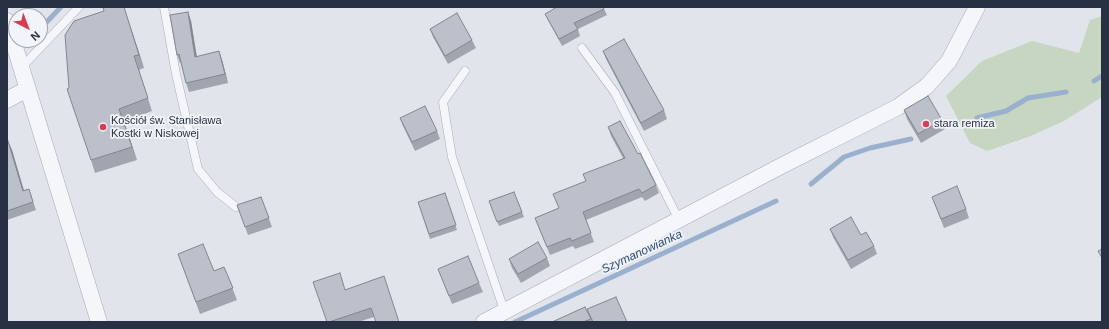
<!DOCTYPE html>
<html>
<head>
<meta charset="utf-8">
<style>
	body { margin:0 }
	#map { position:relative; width:1109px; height:329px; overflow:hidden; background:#e1e5eb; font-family:Arial,sans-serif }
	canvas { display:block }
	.frame { position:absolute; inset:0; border:8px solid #283144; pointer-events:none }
	.north { position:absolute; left:8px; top:8px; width:40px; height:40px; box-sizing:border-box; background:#f1f4f8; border:1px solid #a1a6b0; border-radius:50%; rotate:138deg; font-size:11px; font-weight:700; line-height:16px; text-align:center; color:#283144 }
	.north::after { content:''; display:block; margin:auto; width:14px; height:18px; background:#da3c4f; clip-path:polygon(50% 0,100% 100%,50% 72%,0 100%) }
</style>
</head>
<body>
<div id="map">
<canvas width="1109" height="329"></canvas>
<div class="frame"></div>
<div class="north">N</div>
</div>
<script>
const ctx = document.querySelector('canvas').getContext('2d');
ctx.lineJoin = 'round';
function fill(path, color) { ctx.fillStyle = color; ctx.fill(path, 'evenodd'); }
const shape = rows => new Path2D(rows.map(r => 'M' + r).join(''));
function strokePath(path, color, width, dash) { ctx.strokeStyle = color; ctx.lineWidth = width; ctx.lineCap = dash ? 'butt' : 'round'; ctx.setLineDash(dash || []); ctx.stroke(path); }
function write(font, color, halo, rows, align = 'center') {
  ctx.font = font + ' Arial,sans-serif'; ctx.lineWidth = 3.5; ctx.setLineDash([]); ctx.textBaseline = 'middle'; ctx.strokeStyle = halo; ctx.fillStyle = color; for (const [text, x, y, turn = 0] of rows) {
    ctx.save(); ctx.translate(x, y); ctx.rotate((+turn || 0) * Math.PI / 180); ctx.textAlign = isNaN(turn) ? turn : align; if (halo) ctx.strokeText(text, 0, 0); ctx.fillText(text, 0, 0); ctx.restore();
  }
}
fill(shape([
	[1102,16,1102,97,1064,121,1031,136,987,151,970,143,946,96,982,61,1032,41,1079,53,1090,20]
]), '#c6d6c1');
strokePath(shape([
	[40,29,61,7],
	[1094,81,1102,76],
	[977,118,1006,111,1028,98,1066,92],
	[811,184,844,157,870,148,911,139],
	[515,322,776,201]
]), '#99b1ce', 5);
const lane = shape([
	[164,7,176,74,198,169,217,192,236,207],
	[582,48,615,93,679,220],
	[21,68,79,7],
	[465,71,443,102,452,157,504,310]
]);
const street = shape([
	[7,21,99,322],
	[7,100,27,89],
	[484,322,783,165,898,107,927,86,949,61,977,7]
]);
strokePath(lane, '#a6abb6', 9);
strokePath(street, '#a6abb6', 17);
strokePath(lane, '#f4f6f9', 8);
strokePath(street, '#f4f6f9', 16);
fill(shape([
	[124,7,144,68,139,70,152,111,124,122,137,160,95,173,91,160,69,88],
	[603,7,607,15,578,29,580,36,562,46,548,20,545,14],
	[188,12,191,21,197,57,219,51,222,60,228,83,189,92,186,83,181,63,180,63,177,55],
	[430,29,472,40,476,48,448,64,433,37],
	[603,51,664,110,667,119,644,131,606,59],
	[904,110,942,120,945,129,921,143,907,119],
	[400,118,437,131,440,139,415,151,403,126],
	[608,127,638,154,656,185,659,193,645,201,642,197,586,220,594,242,575,249,573,246,550,255,535,218,559,208,586,181,623,158,611,136],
	[7,142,12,150,24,190,29,189,36,210,7,220],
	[514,192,524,217,499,226,489,201],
	[445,193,457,230,430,239,418,202],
	[261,197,272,227,248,235,237,205],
	[932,197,966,209,969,218,944,228],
	[830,229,861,235,874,246,877,254,851,269,833,237],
	[178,254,214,271,224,267,237,300,200,314],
	[547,258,550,266,521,283,512,268,509,259],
	[438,269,479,283,483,292,452,304],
	[384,276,374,317,358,322,327,322,345,290],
	[589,316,627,322,552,322]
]), '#a1a5af');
fill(shape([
	[124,7,144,68,139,55],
	[188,12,191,21,198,66,195,57],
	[219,51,222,60,228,83,225,74],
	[119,109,124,122,137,160,132,147],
	[8,141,12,150,26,199,23,191]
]), '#83868e');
const building = shape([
	[103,7,124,7,139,55,134,56,148,98,119,109,132,147,91,160,67,89,69,88,65,35,74,21,104,11,103,7],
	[557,7,603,7,604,9,574,23,578,29,559,39,545,14,557,7],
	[188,12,195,57,219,51,225,74,186,83,179,54,177,55,170,15,188,12],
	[457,13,472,40,445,56,430,29,457,13],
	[624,39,664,110,641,123,603,51,624,39],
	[928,96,942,120,918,134,904,110,928,96],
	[425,106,437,131,412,142,400,118,425,106],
	[620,121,638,154,640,153,656,185,642,193,639,189,583,212,591,233,572,241,570,238,547,247,535,218,559,208,553,194,586,181,583,174,625,158,608,127,620,121],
	[8,141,23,191,29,189,33,202,7,211,7,142,8,141],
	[957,186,966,209,941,219,932,197,957,186],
	[514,192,522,212,497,222,489,201,514,192],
	[445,193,456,225,429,234,418,202,445,193],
	[261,197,269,218,245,227,237,205,261,197],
	[851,217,861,235,866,232,874,246,848,260,830,229,851,217],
	[538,242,547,258,518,274,509,259,538,242],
	[203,244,214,271,224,267,233,288,196,302,178,254,203,244],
	[1102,249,1102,258,1098,251,1102,249],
	[468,256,479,283,449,296,438,269,468,256],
	[340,273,345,290,384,276,399,322,376,322,371,308,329,322,327,322,313,282,340,273],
	[616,297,627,322,593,322,587,309,616,297],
	[585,307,591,319,583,322,552,322,585,307]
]);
fill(building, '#bbc0cb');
strokePath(building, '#83868e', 1);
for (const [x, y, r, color] of [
	[926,124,4,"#da3c4f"],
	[103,127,4,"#da3c4f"]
]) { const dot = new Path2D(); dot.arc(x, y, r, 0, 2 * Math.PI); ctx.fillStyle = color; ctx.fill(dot); strokePath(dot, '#f1f4f8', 1.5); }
write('11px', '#283144', '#f1f4f8', [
	["Kościół św. Stanisława",111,121],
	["Kostki w Niskowej",111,134],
	["stara remiza",934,124]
], 'left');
write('italic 12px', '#2e4e7c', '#f1f4f8', [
	["Szymanowianka",642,252,-25]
]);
</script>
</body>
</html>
